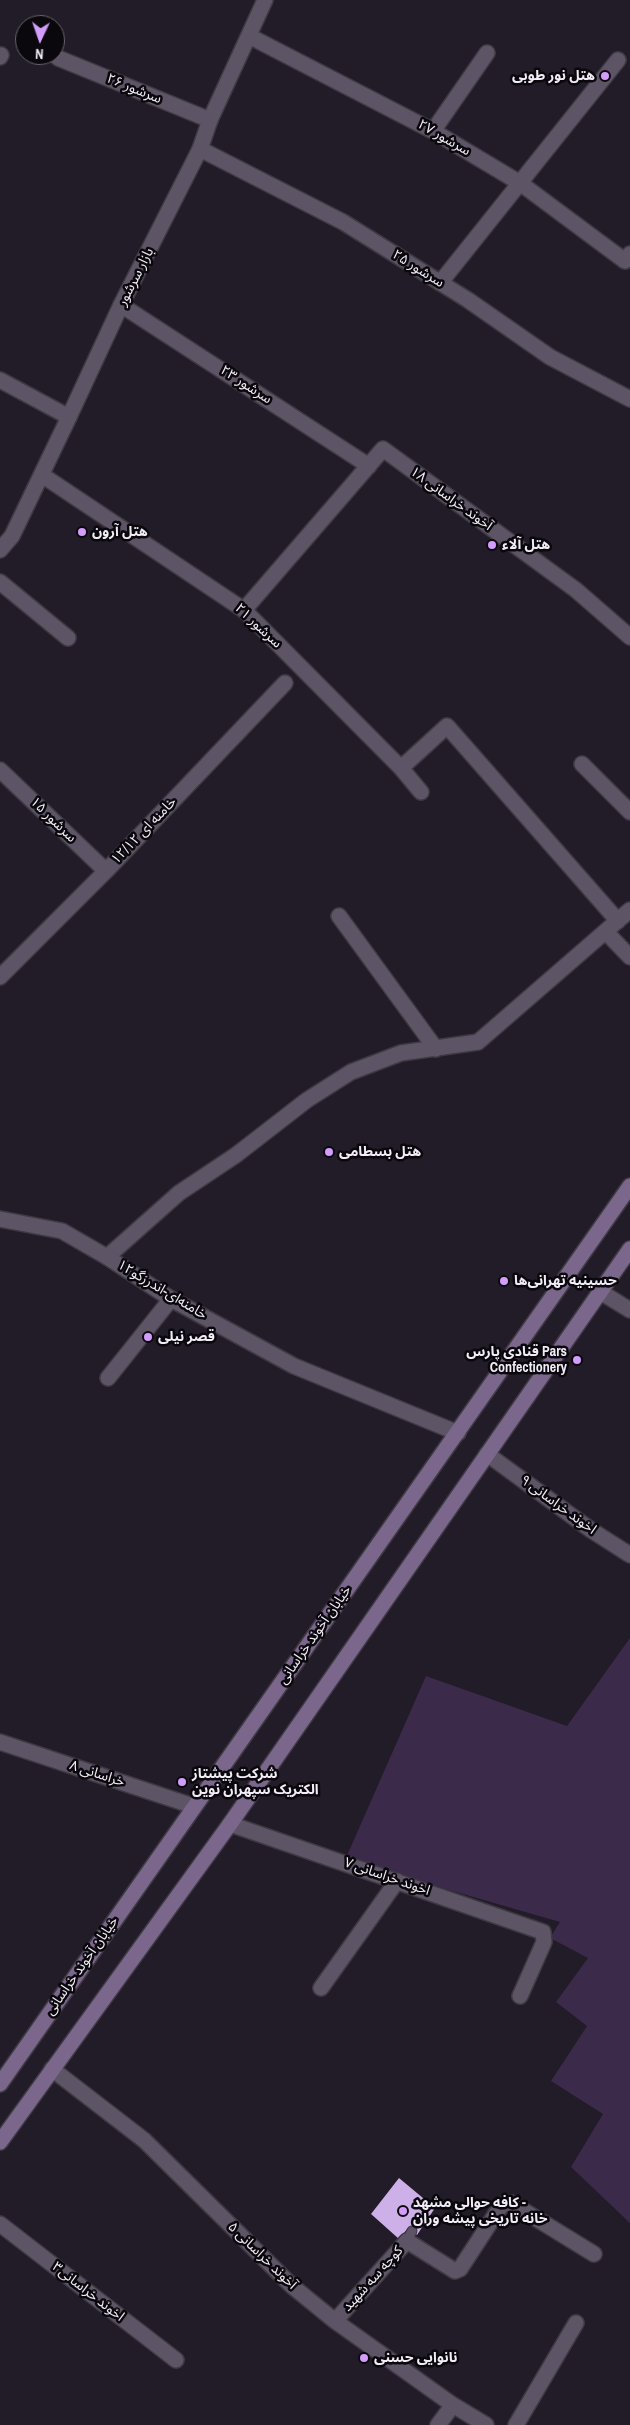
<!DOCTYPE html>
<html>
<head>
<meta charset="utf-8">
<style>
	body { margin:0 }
	#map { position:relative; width:630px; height:2425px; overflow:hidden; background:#221b28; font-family:"Archivo Narrow",sans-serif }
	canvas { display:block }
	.north { position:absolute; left:15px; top:15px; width:50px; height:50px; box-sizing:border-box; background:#0a070d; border:1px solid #66636a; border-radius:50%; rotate:183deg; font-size:14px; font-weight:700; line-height:20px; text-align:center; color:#f1ecf6 }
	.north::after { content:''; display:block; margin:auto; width:18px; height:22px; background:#d29dfd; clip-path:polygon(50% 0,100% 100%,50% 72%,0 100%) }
</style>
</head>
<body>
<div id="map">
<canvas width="630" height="2425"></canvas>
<div class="north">N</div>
</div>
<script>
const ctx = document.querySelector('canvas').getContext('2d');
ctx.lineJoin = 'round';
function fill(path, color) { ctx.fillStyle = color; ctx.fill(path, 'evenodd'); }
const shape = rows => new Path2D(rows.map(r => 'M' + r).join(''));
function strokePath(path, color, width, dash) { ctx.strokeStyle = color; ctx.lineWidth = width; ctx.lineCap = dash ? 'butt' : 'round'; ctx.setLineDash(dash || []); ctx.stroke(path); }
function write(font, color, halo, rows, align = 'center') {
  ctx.font = font + ' "Archivo Narrow","Noto Sans Arabic",sans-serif'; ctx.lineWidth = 5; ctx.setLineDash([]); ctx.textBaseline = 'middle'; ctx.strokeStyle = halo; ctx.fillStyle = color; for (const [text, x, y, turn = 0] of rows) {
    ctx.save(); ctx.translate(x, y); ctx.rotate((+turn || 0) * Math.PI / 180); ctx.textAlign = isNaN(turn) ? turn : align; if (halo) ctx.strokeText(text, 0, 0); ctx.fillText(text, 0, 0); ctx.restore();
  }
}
fill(shape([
	[630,1638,630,2223,571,2167,603,2114,551,2081,587,2026,556,2002,588,1958,550,1938,560,1922,345,1860,426,1676,567,1726]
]), '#3b2a49');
fill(shape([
	[399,2178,435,2208,417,2235,408,2228,399,2239,371,2214]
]), '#cdb0e7');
const service = shape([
	[407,2241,412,2231]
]);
const minor = shape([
	[249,36,433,131,520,183,625,261,630,254],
	[0,57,1,55],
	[58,58,210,120],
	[433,131,487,53],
	[200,149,343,222,468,300,550,357,630,399],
	[440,283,618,60],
	[121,305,369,466],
	[42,475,244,610,401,768,421,792],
	[0,550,12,536,69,417],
	[0,582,68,638],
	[244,610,383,449,576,590,630,637],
	[582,764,630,812],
	[401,768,447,726,618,921],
	[0,770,106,871],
	[339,916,436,1049],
	[606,932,630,957],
	[0,977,106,871,285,683],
	[107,1257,179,1193,236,1155,307,1100,351,1072,401,1053,478,1042,630,910],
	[599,1291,630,1310],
	[108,1378,171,1299],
	[487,1454,591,1530,630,1555],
	[0,1742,193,1806],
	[230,1824,543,1932,544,1942,520,1996],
	[321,1988,397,1881],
	[52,2069,144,2140,292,2286,335,2321,453,2405,486,2425],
	[0,2224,176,2360],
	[335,2321,407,2241,455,2271,460,2269,501,2206,506,2203,511,2203,594,2254],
	[438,2425,453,2405],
	[516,2425,576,2323]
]);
const tertiary = shape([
	[0,380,69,417,121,305,200,149,210,120,265,0],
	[0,1219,62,1231,107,1257,171,1299,294,1366,458,1433]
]);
const secondary = shape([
	[0,2084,630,1186],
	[0,2142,230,1824,630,1249]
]);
strokePath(service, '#3e3943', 11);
strokePath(minor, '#3e3943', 18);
strokePath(tertiary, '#3e3943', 18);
strokePath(secondary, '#3e3943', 18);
strokePath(service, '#5d5565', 9);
strokePath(minor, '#5d5565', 15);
strokePath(tertiary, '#5d5565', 15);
strokePath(secondary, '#7a678b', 15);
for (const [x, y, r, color] of [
	[605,76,5,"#d29dfd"],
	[82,532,5,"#d29dfd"],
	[492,545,5,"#d29dfd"],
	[329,1152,5,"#d29dfd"],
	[504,1281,5,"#d29dfd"],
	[148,1337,5,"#d29dfd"],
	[577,1360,5,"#d29dfd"],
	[182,1782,5,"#d29dfd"],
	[403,2211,5,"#d29dfd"],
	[364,2358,5,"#d29dfd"]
]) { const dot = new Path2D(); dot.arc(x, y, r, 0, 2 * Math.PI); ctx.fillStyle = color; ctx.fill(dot); strokePath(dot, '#0a070d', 2); }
write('bold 14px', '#f1ecf6', '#0a070d', [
	["هتل نور طوبی",595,76,"right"],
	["هتل آرون",92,532],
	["هتل آلاء",502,545],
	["هتل بسطامی",339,1152],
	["حسینیه تهرانی‌ها",514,1281],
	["قصر نیلی",158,1337],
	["قنادی پارس Pars",567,1352,"right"],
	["Confectionery",567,1368,"right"],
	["شرکت پیشتاز",192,1774],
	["الکتریک سپهران نوین",192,1790],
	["کافه حوالی مشهد -",413,2203],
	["خانه تاریخی پیشه وران",413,2219],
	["نانوایی حسنی",374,2358]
], 'left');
write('14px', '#f1ecf6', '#0a070d', [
	["سرشور ۲۶",134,89,22],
	["سرشور ۲۷",444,138,30],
	["سرشور ۲۵",418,269,32],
	["بازار سرشور",136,277,-63],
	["سرشور ۲۳",246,385,33],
	["آخوند خراسانی ۱۸",451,499,36],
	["سرشور ۲۱",258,626,43],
	["سرشور ۱۵",53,820,44],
	["خامنه ای ۱۲/۱۲",144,831,-46],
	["خامنه‌ای-اندرزگو۱۲",162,1290,31],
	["اخوند خراسانی ۹",558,1505,36],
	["خیابان آخوند خراسانی",315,1635,-55],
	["خراسانی ۸",97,1774,18],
	["اخوند خراسانی ۷",387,1877,19],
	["خیابان آخوند خراسانی",82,1966,-55],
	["آخوند خراسانی ۵",262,2256,44],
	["کوچه سه شهید",373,2279,-48],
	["اخوند خراسانی۳",88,2292,38]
]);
</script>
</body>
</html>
